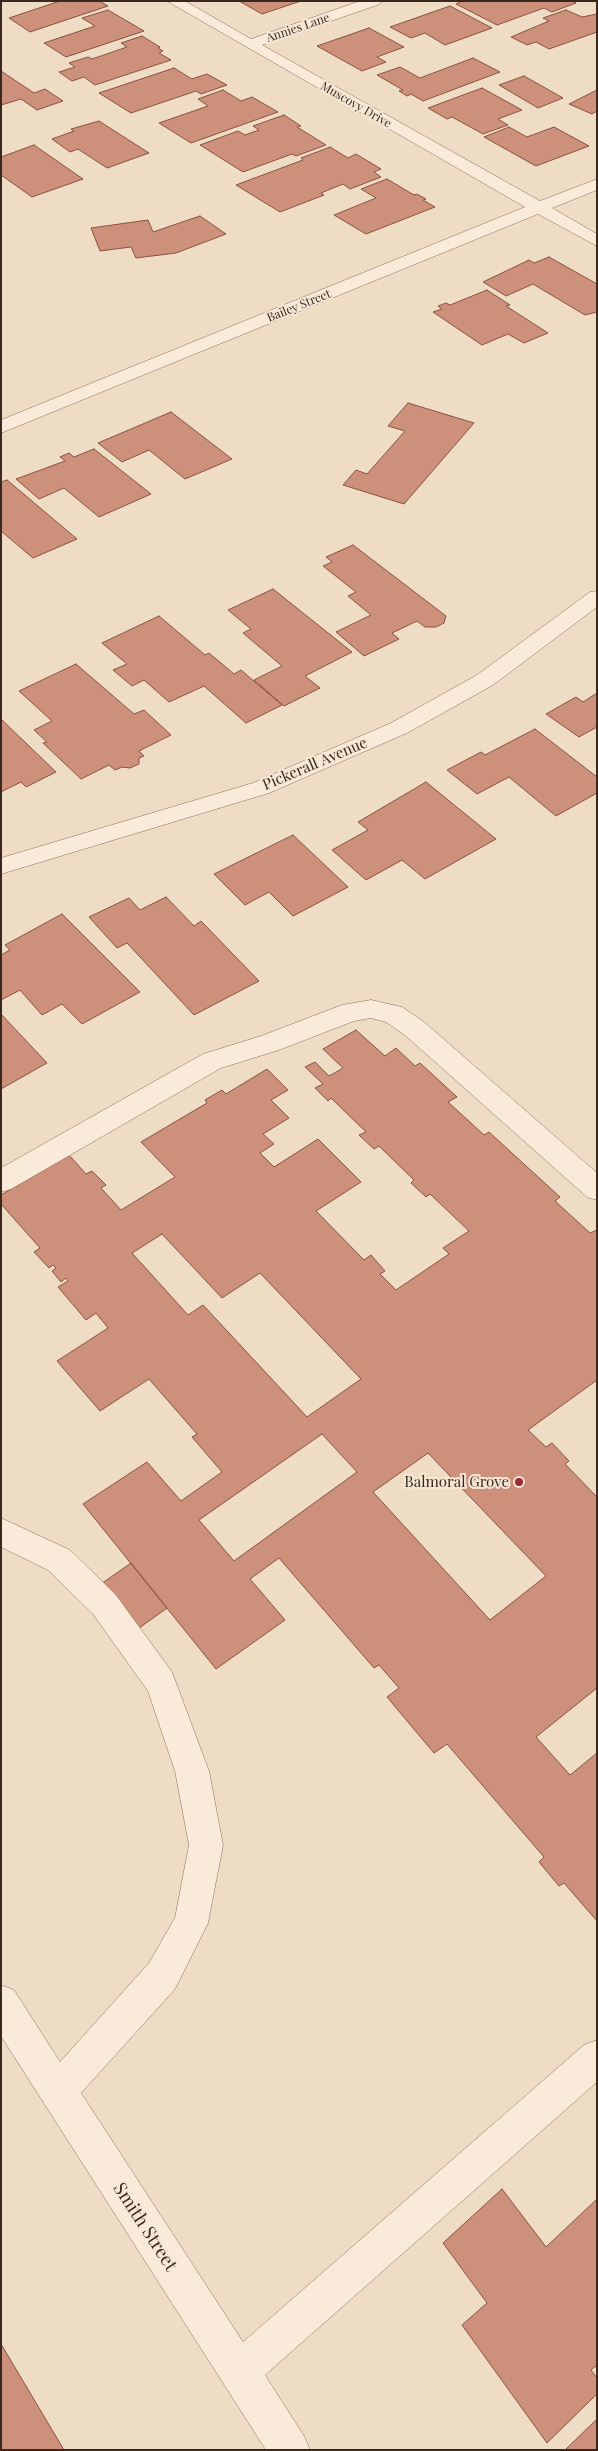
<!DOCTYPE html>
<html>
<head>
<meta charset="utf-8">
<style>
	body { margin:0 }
	#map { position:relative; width:598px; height:2451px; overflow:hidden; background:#efdcc5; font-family:"Playfair Display",serif }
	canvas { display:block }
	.frame { position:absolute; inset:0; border:2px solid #3a281f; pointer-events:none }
</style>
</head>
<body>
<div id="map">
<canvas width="598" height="2451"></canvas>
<div class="frame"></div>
</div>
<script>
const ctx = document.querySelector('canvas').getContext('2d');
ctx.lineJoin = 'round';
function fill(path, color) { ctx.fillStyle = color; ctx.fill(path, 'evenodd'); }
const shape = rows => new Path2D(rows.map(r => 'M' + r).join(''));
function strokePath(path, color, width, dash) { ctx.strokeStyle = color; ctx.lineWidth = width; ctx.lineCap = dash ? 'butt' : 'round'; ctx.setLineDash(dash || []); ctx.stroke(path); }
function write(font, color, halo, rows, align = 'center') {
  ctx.font = font + ' "Playfair Display",serif'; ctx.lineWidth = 4; ctx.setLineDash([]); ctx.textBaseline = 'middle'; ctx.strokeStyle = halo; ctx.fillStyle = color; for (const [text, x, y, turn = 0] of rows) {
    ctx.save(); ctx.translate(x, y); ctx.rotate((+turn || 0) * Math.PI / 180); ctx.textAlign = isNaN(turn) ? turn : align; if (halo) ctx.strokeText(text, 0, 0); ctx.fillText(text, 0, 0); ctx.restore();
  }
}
const building = shape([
	[60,1,99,1,108,6,30,32,9,18,60,1],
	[239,1,301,1,262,14,239,1],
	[462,1,573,1,576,3,552,12,544,8,497,25,456,4,462,1],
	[450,6,492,28,445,45,425,33,411,38,390,27,450,6],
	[108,10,144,31,66,57,44,43,95,26,82,18,108,10],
	[566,10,582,17,597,14,597,32,549,49,536,42,527,45,511,37,549,21,543,18,566,10],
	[369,28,404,47,377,57,386,62,362,71,317,46,369,28],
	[142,36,160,47,158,48,163,51,159,53,171,60,95,85,84,77,72,81,59,72,75,67,69,63,88,57,92,59,127,47,121,43,142,36],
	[473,58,500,72,423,101,411,94,407,96,399,91,403,90,377,75,400,67,420,78,473,58],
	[174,68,192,79,207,74,227,85,201,94,196,91,131,113,99,93,174,68],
	[1,71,34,93,45,89,63,101,37,110,21,99,1,105,1,71],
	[524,76,563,98,538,108,499,85,524,76],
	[482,88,522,110,498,119,508,125,483,134,452,117,447,119,428,108,482,88],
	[223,90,241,101,252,97,278,112,191,143,159,123,208,106,198,99,223,90],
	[597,90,597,111,592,114,569,104,597,90],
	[284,115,301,126,297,127,326,145,296,156,292,154,243,172,200,145,238,131,245,135,259,130,253,126,284,115],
	[99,121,149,153,107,168,78,149,70,152,52,139,74,131,71,129,99,121],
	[509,127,527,137,554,127,589,146,536,166,484,137,509,127],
	[34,145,83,179,32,197,1,175,1,157,34,145],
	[330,147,348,158,356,154,381,169,374,172,381,177,350,189,343,184,321,193,324,195,280,212,236,185,303,160,301,158,330,147],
	[387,179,414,195,417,194,426,199,423,200,435,207,366,234,334,215,376,198,361,189,387,179],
	[200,216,226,234,176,253,136,258,131,247,100,251,91,228,148,220,153,232,200,216],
	[549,257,597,284,597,312,585,315,533,284,506,296,483,282,529,260,534,263,549,257],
	[487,290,510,305,506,306,548,333,524,343,508,334,482,345,433,312,442,309,438,306,446,303,450,305,487,290],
	[408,403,474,423,404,504,343,485,356,470,367,474,405,431,388,426,408,403],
	[171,412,232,459,185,479,149,450,122,462,98,443,171,412],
	[94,449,151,494,99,517,64,488,39,499,16,479,65,461,60,457,69,453,74,457,94,449],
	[7,480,77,539,33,558,1,531,1,482,7,480],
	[353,545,446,616,444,623,436,627,425,627,417,621,392,633,399,639,364,656,336,632,371,615,348,596,356,592,323,566,332,562,326,557,353,545],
	[273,589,352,652,305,676,320,688,284,706,254,680,282,666,243,633,251,629,228,610,273,589],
	[159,616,205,655,209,653,234,674,241,670,282,705,246,723,204,686,169,702,144,680,132,686,113,670,127,664,102,643,159,616],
	[76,664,134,714,144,710,171,735,139,751,144,756,139,758,139,764,130,768,122,767,115,770,109,765,81,779,43,743,47,742,34,730,52,721,19,691,76,664],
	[597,693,597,727,579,737,546,714,576,697,583,702,597,693],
	[1,719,56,772,26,787,21,782,1,792,1,719],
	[535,729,597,777,597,793,556,816,509,777,477,794,447,770,481,752,485,755,535,729],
	[426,782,496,839,425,879,402,860,366,880,332,850,368,830,358,822,426,782],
	[293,835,348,887,293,916,269,892,245,905,214,874,293,835],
	[166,897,194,926,201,921,259,981,194,1015,127,943,117,948,89,917,129,898,140,910,166,897],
	[62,914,140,992,82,1024,62,1004,42,1015,20,990,1,1000,1,955,10,950,5,945,62,914],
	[1,1014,47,1063,1,1089,1,1014],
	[356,1030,385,1056,396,1048,415,1066,420,1063,457,1097,448,1102,484,1135,489,1132,560,1197,555,1201,590,1233,597,1230,597,1380,528,1430,546,1447,552,1443,569,1461,565,1464,597,1497,597,1688,536,1737,570,1775,597,1753,597,1921,564,1883,559,1886,539,1862,544,1857,447,1744,434,1753,387,1697,399,1688,379,1665,374,1668,279,1558,250,1579,285,1620,216,1669,83,1504,147,1462,181,1501,222,1472,192,1437,197,1434,149,1379,100,1411,57,1361,108,1328,96,1313,86,1320,58,1287,68,1281,66,1278,61,1282,52,1271,56,1268,53,1265,49,1268,34,1252,40,1248,1,1204,1,1195,69,1155,86,1174,92,1171,106,1185,101,1188,121,1210,175,1177,141,1142,207,1103,205,1100,222,1090,226,1094,267,1069,288,1090,271,1100,289,1118,263,1134,274,1144,260,1153,274,1167,318,1139,361,1182,316,1211,364,1260,371,1255,385,1271,380,1274,396,1290,449,1254,443,1248,469,1231,430,1194,426,1197,411,1183,414,1180,379,1146,374,1149,359,1135,366,1132,331,1098,328,1101,315,1088,323,1084,305,1067,315,1062,329,1076,343,1068,323,1049,356,1030],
	[162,1234,222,1298,260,1273,361,1379,307,1417,203,1305,188,1315,132,1253,162,1234],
	[322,1434,357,1472,234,1561,199,1520,322,1434],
	[428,1453,546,1576,490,1620,373,1492,428,1453],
	[131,1563,167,1608,117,1644,81,1598,131,1563],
	[502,2189,546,2247,597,2199,597,2365,591,2370,597,2378,597,2394,547,2443,462,2325,487,2303,443,2243,502,2189],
	[1,2344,64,2450,1,2450,1,2344],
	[597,2419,597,2450,565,2450,597,2419]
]);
fill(building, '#cd907b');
strokePath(building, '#8a5140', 1);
const minor = shape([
	[167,1,185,1,251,39,360,1,382,1,380,4,262,45,540,201,597,179,597,190,552,208,597,234,597,246,538,214,1,433,1,420,525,207,167,1],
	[597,591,597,607,493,685,407,733,269,793,1,874,1,858,253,783,391,723,477,675,590,592,597,591],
	[371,1000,402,1007,424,1022,597,1173,597,1200,587,1197,406,1036,386,1022,371,1018,354,1021,279,1050,221,1068,11,1189,1,1192,1,1168,203,1054,261,1036,342,1005,371,1000],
	[1,1518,70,1550,115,1594,172,1672,209,1771,223,1845,208,1923,175,1989,81,2093,243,2342,584,2045,597,2040,597,2082,265,2375,304,2436,310,2450,266,2450,1,2036,1,1985,14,1990,60,2062,149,1963,175,1918,189,1845,175,1771,148,1691,93,1614,48,1570,1,1547,1,1518]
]);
strokePath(minor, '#8a6c5b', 1);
fill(minor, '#f9ead9');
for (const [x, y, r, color] of [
	[519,1482,5,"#9a2a3e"]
]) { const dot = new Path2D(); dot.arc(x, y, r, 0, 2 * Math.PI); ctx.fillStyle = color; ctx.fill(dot); strokePath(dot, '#f6e7d5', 2); }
write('12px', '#3a281f', '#f6e7d5', [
	["Annies Lane",298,28,-19],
	["Muscovy Drive",356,105,30],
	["Bailey Street",299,306,-22]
]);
write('15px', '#3a281f', '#f6e7d5', [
	["Pickerall Avenue",315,764,-23]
]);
write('15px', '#3a281f', '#f6e7d5', [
	["Balmoral Grove",509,1482]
], 'right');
write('18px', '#3a281f', '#f6e7d5', [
	["Smith Street",145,2227,57]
]);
</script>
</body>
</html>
